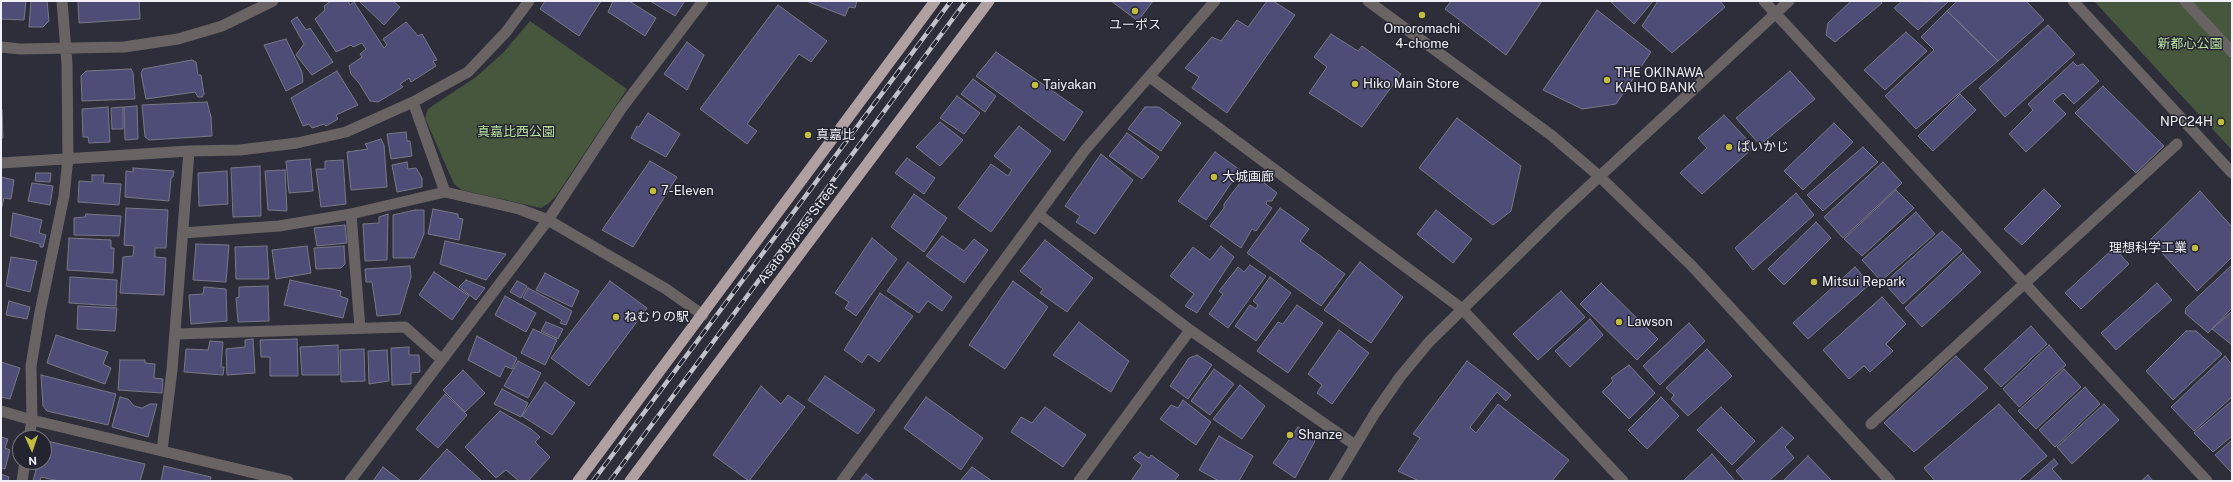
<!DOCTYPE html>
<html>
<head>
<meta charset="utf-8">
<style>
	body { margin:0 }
	#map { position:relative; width:2233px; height:482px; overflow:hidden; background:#2e2e3a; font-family:"Public Sans",sans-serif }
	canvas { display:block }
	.frame { position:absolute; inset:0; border:2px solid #f0f0f8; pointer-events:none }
	.north { position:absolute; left:12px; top:430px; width:40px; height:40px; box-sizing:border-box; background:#242430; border:1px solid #767680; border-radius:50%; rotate:177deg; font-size:11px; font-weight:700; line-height:16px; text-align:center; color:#f0f0f8 }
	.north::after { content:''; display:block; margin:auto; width:14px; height:18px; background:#c3bd3f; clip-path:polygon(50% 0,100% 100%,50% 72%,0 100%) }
</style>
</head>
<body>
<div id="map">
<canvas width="2233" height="482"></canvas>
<div class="frame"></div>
<div class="north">N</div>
</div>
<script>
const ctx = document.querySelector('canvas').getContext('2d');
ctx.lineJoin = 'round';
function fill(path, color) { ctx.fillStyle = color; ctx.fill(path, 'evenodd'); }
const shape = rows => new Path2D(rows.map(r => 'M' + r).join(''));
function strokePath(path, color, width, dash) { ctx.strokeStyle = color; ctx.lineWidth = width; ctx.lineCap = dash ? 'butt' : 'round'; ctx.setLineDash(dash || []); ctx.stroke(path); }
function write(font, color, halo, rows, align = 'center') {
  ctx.font = font + ' "Public Sans","Noto Sans JP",sans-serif'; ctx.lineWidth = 3; ctx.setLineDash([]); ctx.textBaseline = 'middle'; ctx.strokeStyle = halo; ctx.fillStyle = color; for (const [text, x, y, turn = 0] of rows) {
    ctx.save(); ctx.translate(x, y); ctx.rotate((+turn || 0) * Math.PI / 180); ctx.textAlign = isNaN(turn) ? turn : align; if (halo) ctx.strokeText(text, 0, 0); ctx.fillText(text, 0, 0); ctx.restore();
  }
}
fill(shape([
	[2094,1,2232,1,2232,150,2178,92],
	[530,21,627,89,556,196,549,203,541,208,462,190,454,184,425,118,428,109,476,77,503,53]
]), '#47573d');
const building = shape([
	[1,1,26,1,24,20,1,19,1,1],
	[31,1,47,1,49,21,43,27,29,27,31,1],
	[78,1,139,1,140,19,79,23,78,1],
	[331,1,348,1,350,5,354,2,384,48,387,45,383,39,406,22,418,36,422,34,437,60,433,61,436,66,411,82,409,78,400,84,403,87,378,102,370,101,359,83,351,74,349,66,362,57,360,54,366,49,362,43,353,47,351,45,336,52,315,19,325,10,324,6,331,1],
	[359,1,393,1,400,7,384,25,359,1],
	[545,1,601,1,579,36,540,9,545,1],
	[613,1,629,1,656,18,645,36,608,12,613,1],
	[650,1,685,1,675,16,650,1],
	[806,1,857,1,855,8,849,7,845,16,806,1],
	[1111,1,1153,1,1138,21,1111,1],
	[1267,1,1273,1,1295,15,1227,113,1192,88,1199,77,1185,68,1212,37,1221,41,1237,20,1248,27,1267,1],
	[1451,1,1542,1,1506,55,1445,9,1451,1],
	[1610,1,1653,1,1634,24,1610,1],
	[1658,1,1720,1,1725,7,1672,53,1642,26,1658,1],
	[1851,1,1879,1,1882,3,1835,42,1826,35,1828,23,1851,1],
	[1902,1,1939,2,1949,1,1918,30,1894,8,1902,1],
	[1957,1,2026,1,2044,20,1998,61,1947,11,1957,1],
	[778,5,827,41,811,62,799,54,747,124,757,131,747,144,700,109,778,5],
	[1597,10,1651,52,1616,104,1582,109,1543,90,1597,10],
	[1947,11,1998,61,1916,129,1885,96,1934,50,1921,37,1947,11],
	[297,17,306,30,310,28,333,62,312,75,296,55,304,44,291,21,297,17],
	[2048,25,2075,54,2005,117,1979,88,2048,25],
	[1906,32,1927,51,1885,90,1864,70,1906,32],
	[1331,34,1358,51,1362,46,1401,74,1362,127,1309,93,1327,67,1314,57,1331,34],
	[286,39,302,72,303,82,286,91,264,45,286,39],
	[687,42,704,55,687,90,664,74,687,42],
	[996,52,1083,112,1064,141,976,76,996,52],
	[192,60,196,62,198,75,201,75,204,94,202,97,198,97,195,92,146,99,141,73,143,69,192,60],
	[2073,62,2077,66,2083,64,2099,81,2074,104,2063,93,2053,101,2066,114,2026,152,2009,134,2033,110,2028,104,2073,62],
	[131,69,133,73,135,99,82,101,81,76,86,71,131,69],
	[337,71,358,105,336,115,338,119,326,126,324,124,312,128,309,124,303,126,291,98,337,71],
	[1790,71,1815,99,1760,145,1736,118,1790,71],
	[973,79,996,96,985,112,961,94,973,79],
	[2103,86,2164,146,2136,173,2075,113,2103,86],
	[1960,94,1976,110,1933,151,1918,136,1960,94],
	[957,96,980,113,964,134,940,118,957,96],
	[207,102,211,117,212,136,149,140,145,137,142,105,207,102],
	[137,106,138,139,125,140,124,107,137,106],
	[108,107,110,142,89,143,88,137,83,137,82,109,108,107],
	[123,107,123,129,112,129,111,108,123,107],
	[1145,107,1159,107,1181,123,1161,151,1128,129,1145,107],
	[1,109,2,109,3,138,1,138,1,109],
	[648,113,680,134,666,157,631,138,637,126,639,127,648,113],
	[1724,115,1754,147,1702,194,1680,173,1707,148,1698,138,1724,115],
	[1457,118,1521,166,1511,211,1493,225,1419,168,1457,118],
	[940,122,963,140,940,166,916,147,940,122],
	[1834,123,1853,142,1803,190,1784,171,1834,123],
	[1019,126,1051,151,991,232,958,208,991,164,1008,176,1012,170,994,156,1019,126],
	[406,132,407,141,410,141,412,156,391,159,387,134,406,132],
	[1127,133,1159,157,1142,179,1109,156,1127,133],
	[381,139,384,145,387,187,351,190,347,152,368,149,365,144,381,139],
	[1863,147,1878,162,1823,211,1807,195,1863,147],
	[1215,152,1240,170,1206,220,1178,201,1215,152],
	[1101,154,1133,180,1095,234,1076,222,1080,216,1065,206,1101,154],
	[907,158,935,178,924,194,895,173,907,158],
	[310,159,313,191,289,193,286,161,310,159],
	[343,160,346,204,321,207,316,169,325,169,325,161,343,160],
	[650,161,677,177,633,247,602,230,650,161],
	[407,162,408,169,416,168,422,178,422,187,397,192,392,165,407,162],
	[1883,162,1902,183,1843,238,1824,217,1883,162],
	[260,166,261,216,233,217,231,168,260,166],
	[133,168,174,171,173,177,171,178,169,201,125,197,126,171,133,172,133,168],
	[285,170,287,211,268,210,265,171,285,170],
	[227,171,228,204,199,206,198,173,227,171],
	[1249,171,1277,193,1272,201,1267,201,1266,204,1272,208,1256,231,1252,229,1241,248,1210,226,1224,208,1224,204,1249,171],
	[36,173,51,173,50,182,35,181,36,173],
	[92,175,104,175,103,183,121,184,119,205,78,202,79,181,92,182,92,175],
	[1,177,14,180,11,199,4,198,1,210,1,177],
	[32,183,53,186,50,205,28,201,32,183],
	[2044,189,2061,206,2022,245,2004,229,2044,189],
	[1896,190,1914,208,1862,256,1844,239,1896,190],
	[2200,191,2232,227,2232,257,2197,291,2150,240,2200,191],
	[1796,193,1814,215,1753,270,1735,248,1796,193],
	[914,194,947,218,924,252,891,227,914,194],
	[126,208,168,210,166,248,155,248,155,257,166,258,164,295,120,293,123,257,133,256,134,246,124,245,126,208],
	[1280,208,1309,229,1300,241,1345,274,1321,306,1247,253,1280,208],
	[433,209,458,214,458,218,463,219,459,240,428,234,433,209],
	[415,210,424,210,424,234,414,258,393,258,393,215,415,210],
	[1436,210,1472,239,1453,263,1417,234,1436,210],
	[1916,212,1935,234,1881,281,1862,260,1916,212],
	[13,213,42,220,39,233,46,235,43,247,40,247,40,244,10,236,13,213],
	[86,214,121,216,119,236,74,235,74,218,85,217,86,214],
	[388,214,387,260,365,261,363,224,379,223,379,217,388,214],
	[1816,222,1831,238,1784,285,1768,269,1816,222],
	[345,225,347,243,317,246,314,228,345,225],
	[1942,231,1962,250,1903,304,1884,283,1942,231],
	[942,236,964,251,974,239,988,250,964,283,926,256,942,236],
	[69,238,111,240,111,248,114,248,113,273,67,270,69,238],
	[872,238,897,259,856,316,845,308,849,302,835,293,872,238],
	[1045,240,1093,278,1067,312,1040,293,1043,289,1020,271,1045,240],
	[445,241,506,254,486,280,440,264,445,241],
	[196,244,229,245,226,282,193,280,196,244],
	[267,246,269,279,236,279,235,247,267,246],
	[307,246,311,273,276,279,272,250,307,246],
	[344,246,345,264,341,268,316,269,314,248,344,246],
	[1221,246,1234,257,1197,313,1185,306,1194,294,1170,276,1193,247,1210,260,1221,246],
	[2114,248,2129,264,2081,309,2065,293,2114,248],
	[1963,253,1981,272,1922,327,1905,308,1963,253],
	[11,257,37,261,30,292,6,286,11,257],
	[908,262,952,297,942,311,928,301,919,313,887,291,908,262],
	[1360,262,1403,297,1371,343,1324,310,1360,262],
	[1250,265,1266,276,1228,328,1209,314,1223,294,1219,291,1238,267,1244,272,1250,265],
	[2232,265,2232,308,2208,333,2185,313,2186,308,2232,265],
	[410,266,411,277,400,314,377,316,372,282,366,282,365,269,410,266],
	[1855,267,1870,284,1808,339,1793,323,1855,267],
	[434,272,469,296,452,320,419,295,434,272],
	[545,273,579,291,572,307,536,290,545,273],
	[70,277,117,280,116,306,69,303,70,277],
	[1270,277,1291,293,1256,341,1235,326,1250,305,1256,309,1258,305,1253,301,1270,277],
	[290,280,341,291,340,296,348,299,343,318,284,305,290,280],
	[466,280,485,288,476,300,459,287,466,280],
	[517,281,527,286,521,298,510,292,517,281],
	[610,281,647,308,589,386,551,358,610,281],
	[1013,281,1048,307,1005,369,969,345,1013,281],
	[1601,283,1658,339,1637,360,1580,304,1601,283],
	[2157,283,2172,300,2116,350,2101,333,2157,283],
	[268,286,269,321,238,322,236,298,239,297,239,287,268,286],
	[204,287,226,289,227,321,191,324,189,295,203,294,204,287],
	[528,288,572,311,566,325,560,323,562,320,523,298,528,288],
	[1561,291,1585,317,1538,360,1513,334,1561,291],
	[880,293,913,316,879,362,868,354,862,363,844,350,880,293],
	[505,296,536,313,526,332,495,315,505,296],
	[1882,297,1906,324,1886,344,1893,351,1870,372,1864,366,1849,379,1823,350,1882,297],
	[9,301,30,307,27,319,6,315,9,301],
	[1297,305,1323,323,1288,373,1257,351,1278,322,1283,324,1297,305],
	[78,306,117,308,115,331,77,329,78,306],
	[2232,311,2232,345,2212,329,2232,311],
	[1590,319,1603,335,1570,367,1555,351,1590,319],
	[546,322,563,329,558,339,541,331,546,322],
	[1079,322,1129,361,1111,392,1053,355,1079,322],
	[1689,323,1705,341,1660,385,1643,366,1689,323],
	[2031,326,2047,344,2001,387,1984,369,2031,326],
	[533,329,557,340,545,365,521,353,533,329],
	[1339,330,1369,353,1332,404,1317,393,1322,385,1308,374,1339,330],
	[2186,331,2196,331,2222,354,2173,400,2146,371,2186,331],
	[56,335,108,352,103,364,111,368,105,384,47,363,56,335],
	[477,336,517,358,512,369,505,366,500,377,468,360,477,336],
	[253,339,255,373,227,375,226,349,245,347,245,340,253,339],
	[297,339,298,376,270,376,270,357,261,357,260,340,297,339],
	[210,341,223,342,221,367,224,367,223,375,184,372,186,349,208,350,210,341],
	[338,345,339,375,302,375,300,347,338,345],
	[2049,345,2066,365,2019,407,2003,389,2049,345],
	[409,347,409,355,419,355,420,372,411,373,411,384,392,385,391,348,409,347],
	[364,349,365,381,341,382,340,350,364,349],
	[1707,349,1732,376,1688,416,1671,399,1674,395,1666,388,1707,349],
	[387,350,389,381,369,384,368,351,387,350],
	[1197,355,1212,365,1188,399,1170,386,1189,358,1197,355],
	[1956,356,1988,388,1914,452,1884,423,1956,356],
	[2225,356,2232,365,2232,397,2194,431,2171,407,2225,356],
	[120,360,145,360,145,363,155,364,154,378,163,379,162,393,118,390,120,360],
	[518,361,541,373,528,398,504,386,518,361],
	[1467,361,1511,395,1506,401,1497,392,1470,427,1476,433,1498,404,1569,460,1552,481,1419,481,1398,471,1420,438,1413,434,1467,361],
	[1,362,20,368,10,399,1,397,1,362],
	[1629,365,1655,393,1629,419,1602,392,1613,381,1611,378,1629,365],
	[1214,369,1234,384,1210,415,1191,401,1214,369],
	[2064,369,2081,387,2036,429,2018,411,2064,369],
	[463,370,485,393,465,412,443,390,463,370],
	[41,375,116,394,108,425,47,411,43,406,41,375],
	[825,376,875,410,858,434,808,400,825,376],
	[545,382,575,403,552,435,522,416,545,382],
	[1240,385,1265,406,1242,439,1213,419,1240,385],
	[761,386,781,404,788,395,805,407,749,481,713,455,761,386],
	[2085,387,2100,404,2055,447,2039,430,2085,387],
	[502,389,528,403,521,417,494,404,502,389],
	[445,394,467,415,438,448,416,429,445,394],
	[120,397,128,399,134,406,142,408,150,404,157,404,148,437,112,427,120,397],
	[926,397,983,438,961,470,904,428,926,397],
	[1661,397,1679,416,1647,449,1628,430,1661,397],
	[1183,400,1211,422,1196,445,1160,419,1171,405,1178,408,1183,400],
	[2232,401,2232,436,2213,452,2194,433,2232,401],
	[1999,404,2047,456,2018,481,1935,481,1924,468,1999,404],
	[2104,404,2119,420,2072,464,2057,447,2104,404],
	[1045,407,1086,435,1063,467,1011,432,1021,417,1032,423,1045,407],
	[1721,407,1755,441,1732,465,1697,430,1721,407],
	[500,411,531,429,540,437,535,442,550,457,528,481,519,481,506,470,496,478,465,447,500,411],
	[1298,427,1312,435,1315,441,1295,478,1273,463,1298,427],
	[1782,427,1794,438,1785,447,1794,458,1769,481,1745,481,1736,471,1782,427],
	[1219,436,1253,456,1239,481,1219,481,1199,470,1219,436],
	[1,437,8,439,5,448,10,450,5,469,1,468,1,437],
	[2232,440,2232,471,2231,472,2215,455,2232,440],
	[47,441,145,464,140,481,59,481,41,477,40,481,33,481,38,462,44,462,44,442,47,441],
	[447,449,482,481,418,481,447,449],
	[1140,452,1149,458,1151,455,1179,475,1174,481,1131,481,1142,465,1133,458,1140,452],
	[1712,454,1735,481,1683,481,1712,454],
	[1808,456,1832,481,1783,481,1808,456],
	[2054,459,2058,464,2052,469,2063,481,2029,481,2054,459],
	[164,466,211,477,210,481,161,481,164,466],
	[383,467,401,481,373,481,383,467],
	[972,467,992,481,960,481,972,467],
	[1,474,9,477,8,481,1,481,1,474],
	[866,474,875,481,860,481,866,474],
	[2148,475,2153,481,2141,481,2148,475]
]);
fill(building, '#4e4d78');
strokePath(building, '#787886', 1);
strokePath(shape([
	[2185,1,2232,52],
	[1871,424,2177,144]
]), '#6a6364', 11);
strokePath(shape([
	[1764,1,2207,481],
	[1,47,20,49,124,47,178,39,222,26,273,1],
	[1150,77,1461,308,1623,481],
	[413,102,445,192,519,209,548,220,666,289,703,315],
	[1,163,189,151,240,150,297,143,346,132,413,102,468,72,506,32,529,1],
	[351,214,360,328],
	[1038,214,1190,330,1355,445],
	[183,233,279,226,351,214,445,192],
	[175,334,405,327,442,360],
	[1,411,32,420,288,481],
	[29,438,32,420,31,366,40,312,64,196,68,158,67,64,62,1],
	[162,450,172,370,189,151],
	[22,481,25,462],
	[350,481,548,220,621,109,703,1],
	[842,481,1085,150,1215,1],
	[1079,481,1190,330]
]), '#6a6364', 11);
strokePath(shape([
	[1368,1,1551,135,1599,176,1692,266,1890,481],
	[2073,1,2232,173],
	[1334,481,1375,413,1400,377,1429,342,1560,213,1789,1]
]), '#6a6364', 11);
strokePath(shape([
	[578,481,935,1],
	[630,481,989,1]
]), '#b0a0a1', 11);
const rail = shape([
	[593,481,951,1],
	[610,481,966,1]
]);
strokePath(rail, '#c1c1ca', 4.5);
strokePath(rail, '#242430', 3, [9]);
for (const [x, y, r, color] of [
	[1135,11,4,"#c3bd3f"],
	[1422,15,4,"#c3bd3f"],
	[1607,80,4,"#c3bd3f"],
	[1355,84,4,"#c3bd3f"],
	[1035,85,4,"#c3bd3f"],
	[2221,122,4,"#c3bd3f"],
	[808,135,4,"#c3bd3f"],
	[1729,147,4,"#c3bd3f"],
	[1214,177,4,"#c3bd3f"],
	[653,191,4,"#c3bd3f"],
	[2195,248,4,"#c3bd3f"],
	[1814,282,4,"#c3bd3f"],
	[616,317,4,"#c3bd3f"],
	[1619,322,4,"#c3bd3f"],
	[1290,435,4,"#c3bd3f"]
]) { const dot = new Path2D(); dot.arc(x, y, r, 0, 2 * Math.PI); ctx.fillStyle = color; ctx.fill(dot); strokePath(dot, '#242430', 1.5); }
write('13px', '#f0f0f8', '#242430', [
	["ユーポス",1135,25,"center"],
	["Omoromachi",1422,29,"center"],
	["4-chome",1422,44,"center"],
	["THE OKINAWA",1615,73],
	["KAIHO BANK",1615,88],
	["Hiko Main Store",1363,84],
	["Taiyakan",1043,85],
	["NPC24H",2213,122,"right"],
	["真嘉比",816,135],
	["ぱいかじ",1737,147],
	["大城画廊",1222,177],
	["7-Eleven",661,191],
	["理想科学工業",2187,248,"right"],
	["Mitsui Repark",1822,282],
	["ねむりの駅",624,317],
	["Lawson",1627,322],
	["Shanze",1298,435]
], 'left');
write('13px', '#bae3a0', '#242430', [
	["新都心公園",2190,44],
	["真嘉比西公園",516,132]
]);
write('13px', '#f0f0f8', '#242430', [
	["Asato Bypass Street",798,233,-53]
]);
</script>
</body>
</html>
